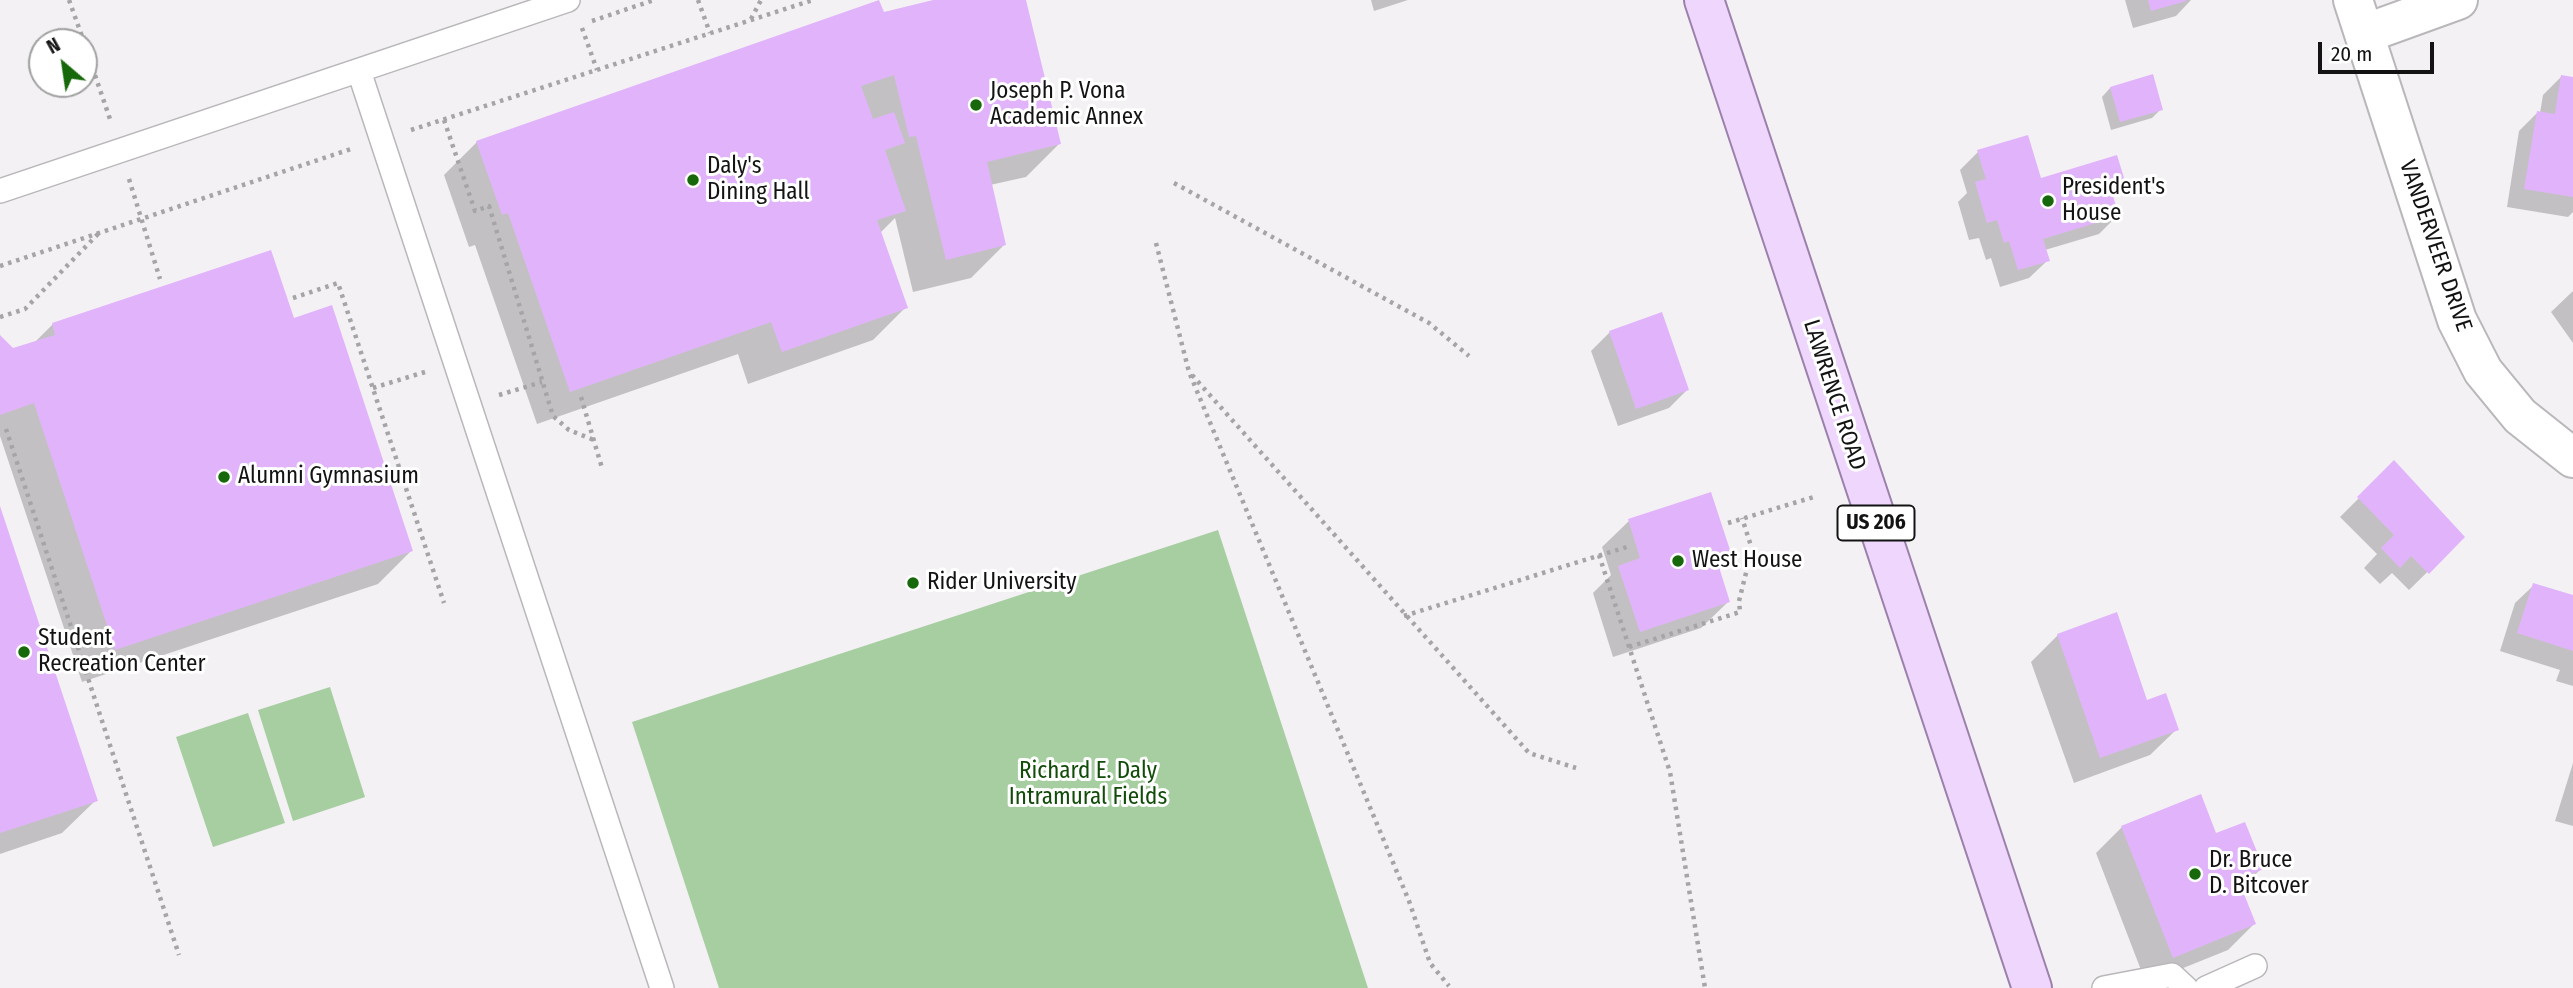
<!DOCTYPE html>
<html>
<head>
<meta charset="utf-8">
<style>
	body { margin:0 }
	#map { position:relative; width:2573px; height:988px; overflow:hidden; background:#f3f1f4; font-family:"Fira Sans Condensed",sans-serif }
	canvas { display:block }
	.north { position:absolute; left:28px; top:28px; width:70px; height:70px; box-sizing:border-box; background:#fff; border:2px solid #a1a1a1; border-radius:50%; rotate:331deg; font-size:19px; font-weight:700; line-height:28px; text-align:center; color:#131314 }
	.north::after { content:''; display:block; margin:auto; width:24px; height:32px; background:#16680a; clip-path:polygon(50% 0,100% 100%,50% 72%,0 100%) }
	.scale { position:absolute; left:2318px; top:42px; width:116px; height:32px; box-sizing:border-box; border:4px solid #131314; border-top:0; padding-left:9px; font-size:21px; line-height:24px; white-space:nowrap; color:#131314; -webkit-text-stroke:5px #fff; paint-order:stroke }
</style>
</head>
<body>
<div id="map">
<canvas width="2573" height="988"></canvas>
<div class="north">N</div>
<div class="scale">20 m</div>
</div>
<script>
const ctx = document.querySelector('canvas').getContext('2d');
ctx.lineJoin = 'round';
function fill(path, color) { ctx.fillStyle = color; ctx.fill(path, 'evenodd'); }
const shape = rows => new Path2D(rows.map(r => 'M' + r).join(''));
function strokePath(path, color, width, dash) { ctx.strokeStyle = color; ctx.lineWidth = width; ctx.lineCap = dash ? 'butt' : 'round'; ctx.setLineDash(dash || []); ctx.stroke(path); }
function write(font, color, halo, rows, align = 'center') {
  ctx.font = font + ' "Fira Sans Condensed",sans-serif'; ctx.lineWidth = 6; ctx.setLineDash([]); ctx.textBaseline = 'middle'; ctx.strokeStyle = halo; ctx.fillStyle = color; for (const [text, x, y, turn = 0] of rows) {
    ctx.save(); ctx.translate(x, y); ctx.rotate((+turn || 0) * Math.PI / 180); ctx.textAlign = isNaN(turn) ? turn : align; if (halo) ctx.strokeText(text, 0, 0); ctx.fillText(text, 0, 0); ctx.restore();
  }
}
fill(shape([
	[1218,530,1368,988,719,988,632,722],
	[330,687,365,797,293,821,258,710],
	[248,713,285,823,213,847,176,737]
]), '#a7cea1');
fill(shape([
	[940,0,1025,0,1059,144,1026,177,990,185,1004,245,971,278,913,292,895,218,880,233,906,307,873,340,748,384,738,354,537,424,475,245,469,247,444,175,477,142,883,14],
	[1371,0,1408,0,1374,11],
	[2125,0,2191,0,2176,16,2133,28],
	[2561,77,2573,79,2573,212,2568,217,2507,207,2519,131,2537,113,2540,113,2543,95],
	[2110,88,2161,109,2152,118,2111,130,2102,97],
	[1978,152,2040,181,2123,180,2111,193,2117,216,2099,234,2045,250,2048,260,2029,278,2000,287,1991,258,1986,260,1979,238,1969,240,1958,202,1967,193,1960,170],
	[2573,291,2573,343,2551,312],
	[292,320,411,551,378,584,82,682,0,436,0,338,13,350,34,343,53,324],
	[1610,332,1687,390,1669,408,1618,426,1591,351],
	[2394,463,2463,537,2409,590,2392,573,2380,584,2364,568,2377,554,2340,517],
	[1710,494,1731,558,1718,571,1728,602,1701,628,1613,657,1593,593,1611,575,1602,547,1629,521],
	[0,510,96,800,62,833,0,854],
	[2534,585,2573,597,2573,686,2556,681,2560,670,2500,651,2515,603],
	[2058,635,2177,729,2150,755,2074,783,2031,662],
	[2573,763,2573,826,2555,821],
	[2122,827,2262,868,2240,889,2254,924,2228,950,2146,983,2096,853]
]), '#0003');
fill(shape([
	[879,0,884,12,933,0,1026,0,1061,144,987,162,1006,245,946,260,916,136,909,137,894,75,861,86,873,119,894,112,905,143,885,150,906,211,877,220,908,308,782,352,771,322,570,392,508,213,502,215,476,141],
	[2148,0,2186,0,2186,1,2151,11],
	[2153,74,2163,110,2120,122,2110,87],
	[2561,75,2573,77,2573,197,2524,189,2537,111,2555,114],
	[2028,135,2041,178,2117,155,2125,181,2110,186,2119,216,2043,239,2050,261,2018,270,2009,241,2004,243,1997,220,1987,223,1975,182,1986,179,1977,150],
	[271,250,294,318,332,305,413,551,115,650,34,403,0,415,0,335,13,348,55,335,52,323],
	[1662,312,1689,390,1636,409,1609,331],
	[2394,460,2465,537,2429,574,2411,556,2400,568,2381,548,2394,535,2357,497],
	[1711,492,1733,559,1718,564,1730,602,1640,632,1618,566,1640,558,1628,519],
	[0,506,98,801,0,833],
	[2533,583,2573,595,2573,651,2517,633],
	[2117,612,2147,700,2166,693,2179,730,2100,758,2057,634],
	[2201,794,2216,833,2245,822,2264,869,2238,879,2256,924,2173,958,2121,826]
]), '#e1b3fb');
const service = shape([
	[359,71,662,988],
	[0,191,568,0],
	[2104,988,2172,975,2186,988],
	[2206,988,2255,966]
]);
const minor = shape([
	[2353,0,2457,320,2483,371,2520,416,2573,458],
	[2364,34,2458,0]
]);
const primary = shape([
	[1704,0,2032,988]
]);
strokePath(service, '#b9b7ba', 26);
strokePath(minor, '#b9b7ba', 42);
strokePath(primary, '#9b80ab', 42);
strokePath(shape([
	[69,0,84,42],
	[698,0,710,33],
	[751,19,761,0],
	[592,21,654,0],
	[582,28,597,70],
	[84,43,111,122],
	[444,120,475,211,489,206,553,416,569,430,594,440],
	[411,130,813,0],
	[129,179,160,279],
	[1174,183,1429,323,1469,356],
	[1156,243,1189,372,1409,901,1430,963,1449,986],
	[0,266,351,149],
	[293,298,338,283,444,603],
	[0,317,25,309,98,234],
	[1192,375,1529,753,1576,768],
	[373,388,425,372],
	[499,395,542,382],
	[581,397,602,468],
	[6,429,179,955],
	[1728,523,1817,496],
	[1599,555,1670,772,1705,988],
	[1404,616,1630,546],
	[1629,647,1740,612,1739,601,1752,549,1742,518]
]), '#a5a4a6', 4.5, [3.5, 5]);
strokePath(service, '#fff', 23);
strokePath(minor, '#fff', 38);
strokePath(primary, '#efd6fd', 38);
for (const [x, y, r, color] of [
	[976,105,7,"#16680a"],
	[693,180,7,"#16680a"],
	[2048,201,7,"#16680a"],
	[224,477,7,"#16680a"],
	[1678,561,7,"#16680a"],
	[913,583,7,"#16680a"],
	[24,652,7,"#16680a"],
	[2195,874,7,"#16680a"]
]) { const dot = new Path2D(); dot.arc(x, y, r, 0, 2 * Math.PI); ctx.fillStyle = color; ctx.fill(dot); strokePath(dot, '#fff', 2.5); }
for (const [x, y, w] of [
	[1876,523,77]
]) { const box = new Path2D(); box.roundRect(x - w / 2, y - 17.5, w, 35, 5); ctx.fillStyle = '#fff'; ctx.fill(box); strokePath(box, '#131314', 2); }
write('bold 21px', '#131314', null, [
	["US 206",1876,523]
]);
write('23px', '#131314', '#fff', [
	["Joseph P. Vona",990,92],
	["Academic Annex",990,118],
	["Daly's",707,167],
	["Dining Hall",707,193],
	["President's",2062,188],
	["House",2062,214],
	["Alumni Gymnasium",238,477],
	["West House",1692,561],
	["Rider University",927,583],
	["Student",38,639],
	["Recreation Center",38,665],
	["Dr. Bruce",2209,861],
	["D. Bitcover",2209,887]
], 'left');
write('23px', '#131314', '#fff', [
	["VANDERVEER DRIVE",2435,246,71],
	["LAWRENCE ROAD",1834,395,72]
]);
write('23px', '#114c09', '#fff', [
	["Richard E. Daly",1088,772],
	["Intramural Fields",1088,798]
]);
</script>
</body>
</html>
